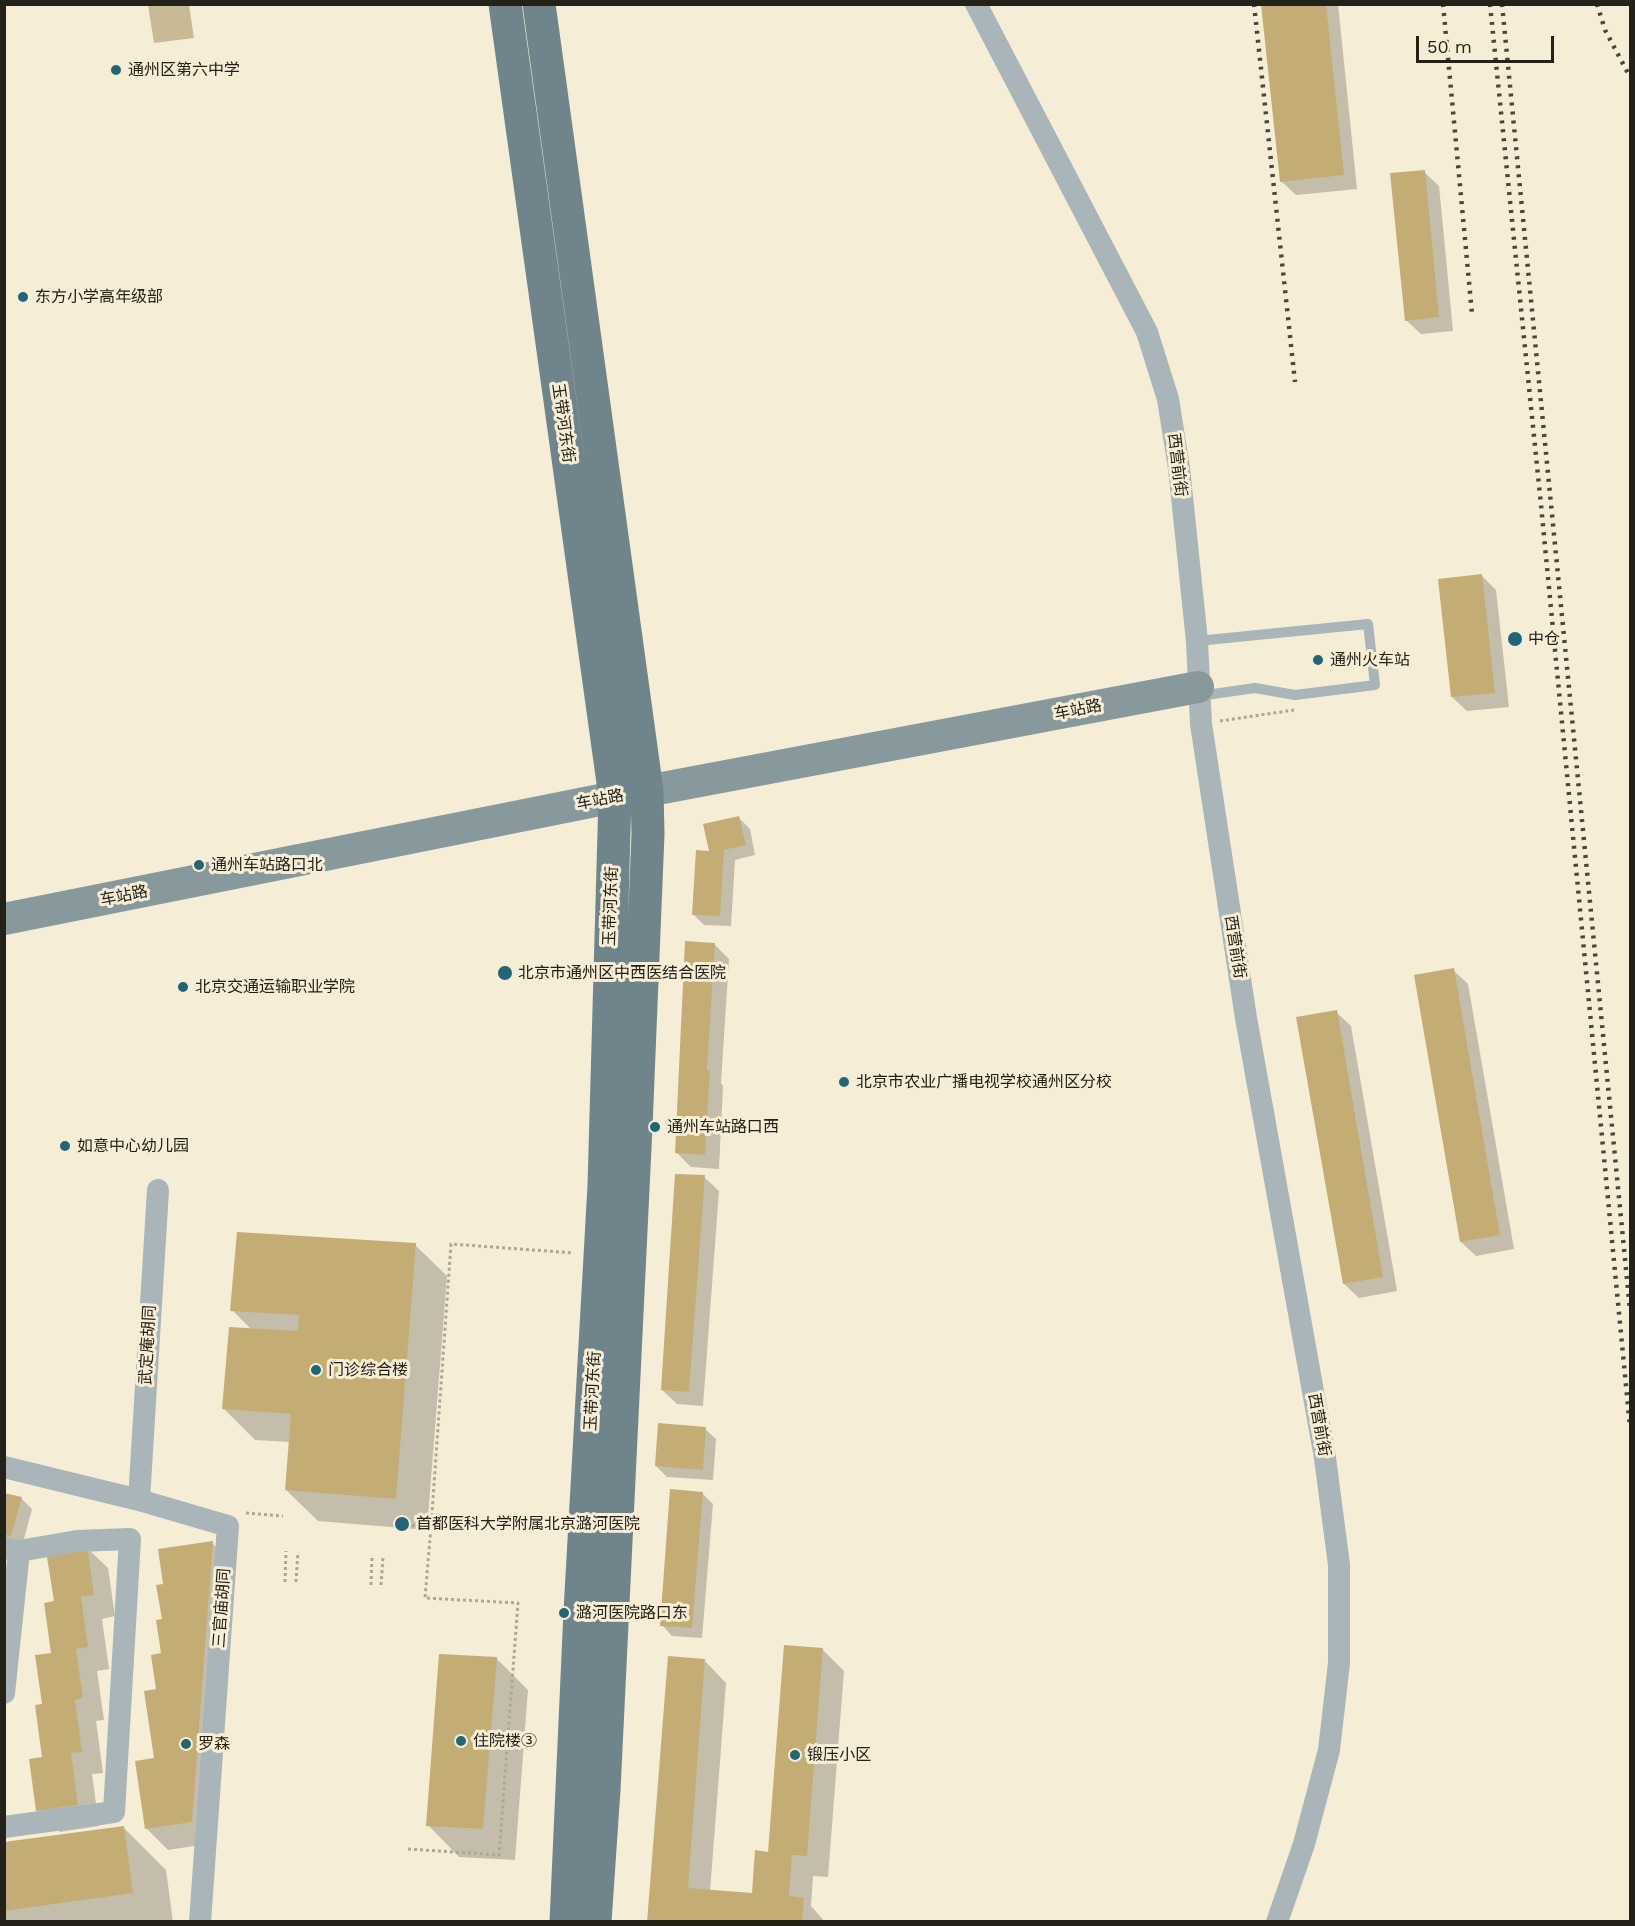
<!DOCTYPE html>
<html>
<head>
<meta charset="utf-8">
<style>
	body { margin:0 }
	#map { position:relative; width:1635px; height:1926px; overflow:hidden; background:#f6edd6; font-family:"Work Sans",sans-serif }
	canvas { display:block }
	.frame { position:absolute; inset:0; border:6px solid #242119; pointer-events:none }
	.scale { position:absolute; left:1416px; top:36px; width:138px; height:27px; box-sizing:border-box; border:3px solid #242119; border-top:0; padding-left:8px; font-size:18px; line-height:21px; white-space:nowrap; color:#242119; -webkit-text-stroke:4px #f6edd6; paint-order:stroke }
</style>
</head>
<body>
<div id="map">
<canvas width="1635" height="1926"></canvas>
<div class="frame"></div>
<div class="scale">50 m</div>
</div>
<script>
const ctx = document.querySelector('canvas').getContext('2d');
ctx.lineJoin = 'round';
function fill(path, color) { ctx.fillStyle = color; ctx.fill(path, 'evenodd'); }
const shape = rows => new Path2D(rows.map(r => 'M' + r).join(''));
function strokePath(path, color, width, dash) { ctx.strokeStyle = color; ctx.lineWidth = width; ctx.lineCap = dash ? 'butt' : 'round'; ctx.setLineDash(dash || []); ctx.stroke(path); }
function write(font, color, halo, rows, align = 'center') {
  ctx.font = font + ' "Work Sans","Noto Sans SC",sans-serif'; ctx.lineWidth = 6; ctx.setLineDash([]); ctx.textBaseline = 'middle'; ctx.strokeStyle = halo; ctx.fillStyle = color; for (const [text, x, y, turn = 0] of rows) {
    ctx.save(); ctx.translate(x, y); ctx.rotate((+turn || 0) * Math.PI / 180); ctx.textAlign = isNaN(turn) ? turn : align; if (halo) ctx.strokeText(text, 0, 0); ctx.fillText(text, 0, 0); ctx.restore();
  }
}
fill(shape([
	[148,5,189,5,194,38,154,43]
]), '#c7ba95');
fill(shape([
	[1262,4,1338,4,1357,189,1296,195,1281,181],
	[1424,172,1439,186,1453,331,1421,334,1406,320],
	[1482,576,1496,590,1509,707,1467,711,1452,697],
	[739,818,750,829,755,855,735,860,731,926,704,925,693,914],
	[714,944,729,959,721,1083,723,1086,719,1169,691,1167,677,1153],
	[1453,970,1468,984,1514,1249,1476,1256,1461,1242],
	[1336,1012,1351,1026,1397,1291,1359,1298,1344,1284],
	[704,1177,719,1191,703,1406,677,1404,662,1390],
	[415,1245,447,1276,427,1530,318,1521,286,1490,290,1442,255,1440,223,1408,252,1330,232,1310],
	[705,1429,716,1439,713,1480,667,1477,656,1466],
	[702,1493,713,1504,702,1638,672,1636,662,1625],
	[4,1494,21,1498,32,1509,22,1546,4,1541],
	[212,1543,234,1565,213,1843,168,1850,146,1828,156,1759,158,1690,163,1655,165,1585],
	[86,1547,108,1568,115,1616,102,1619,109,1669,97,1671,104,1720,96,1721,103,1773,92,1774,99,1826,60,1832,38,1810,44,1759,44,1706,53,1654,55,1602],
	[822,1649,844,1671,828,1877,813,1876,811,1906,825,1922,649,1922,705,1661,726,1683,710,1892,753,1895,770,1853],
	[496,1658,528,1690,515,1860,459,1857,428,1825],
	[123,1827,166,1870,173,1922,4,1922,4,1843]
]), '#0003');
fill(shape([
	[1261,4,1326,4,1344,175,1280,182],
	[1425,170,1439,317,1405,321,1390,173],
	[1482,574,1495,693,1451,697,1438,579],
	[739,816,746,845,724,850,720,916,692,915,696,850,709,851,703,824],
	[685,941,715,943,707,1070,710,1070,705,1155,675,1153],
	[1454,968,1500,1235,1460,1242,1414,975],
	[1337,1010,1383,1277,1343,1284,1296,1017],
	[675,1174,705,1175,689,1392,661,1390],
	[237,1232,416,1243,396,1499,285,1490,291,1414,222,1409,229,1327,298,1331,299,1315,230,1311],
	[658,1423,706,1427,703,1470,655,1466],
	[670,1489,703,1492,692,1628,660,1626],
	[4,1493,22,1497,11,1536,4,1534],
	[213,1541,192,1822,145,1829,135,1761,154,1758,144,1691,156,1689,151,1655,161,1653,156,1620,162,1619,156,1585,163,1584,158,1549],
	[87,1545,94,1595,81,1597,88,1647,76,1649,83,1698,75,1700,82,1752,71,1753,78,1805,36,1811,29,1759,42,1757,35,1705,42,1704,35,1655,51,1653,44,1603,54,1601,46,1551],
	[784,1645,823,1648,807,1856,792,1855,789,1896,804,1898,802,1922,647,1922,668,1656,705,1659,688,1888,752,1893,755,1850,768,1852],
	[439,1654,497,1657,483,1829,426,1826],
	[124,1826,133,1893,4,1911,4,1842]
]), '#c3ad74');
strokePath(shape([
	[1220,721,1294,710],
	[246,1513,283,1516],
	[394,1524,431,1527,451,1244,574,1253],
	[285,1582,286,1551],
	[296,1582,298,1552],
	[371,1585,372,1557],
	[381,1585,383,1558],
	[408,1849,499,1855,518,1603,425,1598,431,1527]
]), '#aea796', 3, [3, 3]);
strokePath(shape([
	[1197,641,1368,624,1375,685,1295,695,1255,688,1199,696]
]), '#a9b5b8', 10);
strokePath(shape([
	[976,4,1147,332,1168,399,1179,468,1197,641,1201,724,1246,1018,1325,1458,1339,1565,1339,1663,1329,1750,1304,1844,1277,1922],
	[4,1467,139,1500,228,1526,200,1922],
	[139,1500,158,1190],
	[4,1548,19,1551,77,1541,130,1539,114,1812,4,1827],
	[4,1693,19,1551]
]), '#a9b5b8', 22);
strokePath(shape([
	[4,919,615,797,1198,687]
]), '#88999e', 32);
strokePath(shape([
	[505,4,615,797,604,1186,580,1611,566,1922],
	[539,4,647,791,648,834,636,1127,604,1790,595,1922]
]), '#70858b', 33);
strokePath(shape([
	[1254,4,1295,382],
	[1443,4,1472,314],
	[1490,4,1541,505,1630,1427],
	[1502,4,1630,1310],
	[1597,4,1605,30,1630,77]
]), '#4a463b', 4.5, [3, 6]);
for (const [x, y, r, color] of [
	[116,70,6,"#216577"],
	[23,297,6,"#216577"],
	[1515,639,8,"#216577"],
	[1318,660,6,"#216577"],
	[199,865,6,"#216577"],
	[505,973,8,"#216577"],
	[183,987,6,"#216577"],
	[844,1082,6,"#216577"],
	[655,1127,6,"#216577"],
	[65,1146,6,"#216577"],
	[316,1370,6,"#216577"],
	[402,1524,8,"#216577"],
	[564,1613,6,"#216577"],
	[461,1741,6,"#216577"],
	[186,1744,6,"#216577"],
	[795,1755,6,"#216577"]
]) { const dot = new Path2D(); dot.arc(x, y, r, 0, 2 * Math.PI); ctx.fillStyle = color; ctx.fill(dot); strokePath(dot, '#f6edd6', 2); }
write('16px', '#242119', '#f6edd6', [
	["通州区第六中学",128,70],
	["东方小学高年级部",35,297],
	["中仓",1528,639],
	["通州火车站",1330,660],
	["通州车站路口北",211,865],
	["北京市通州区中西医结合医院",518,973],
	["北京交通运输职业学院",195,987],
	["北京市农业广播电视学校通州区分校",856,1082],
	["通州车站路口西",667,1127],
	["如意中心幼儿园",77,1146],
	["门诊综合楼",328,1370],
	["首都医科大学附属北京潞河医院",416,1524],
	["潞河医院路口东",576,1613],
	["住院楼③",473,1741],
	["罗森",198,1744],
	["锻压小区",807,1755]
], 'left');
write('16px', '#242119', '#f6edd6', [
	["玉带河东街",563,423,82],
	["西营前街",1177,465,83],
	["车站路",1078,710,-11],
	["车站路",600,800,-11],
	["车站路",124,896,-11],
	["玉带河东街",611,906,-88],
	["西营前街",1235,947,81],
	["武定庵胡同",148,1345,-87],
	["玉带河东街",593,1391,-87],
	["西营前街",1319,1425,80],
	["三官庙胡同",222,1608,-86]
]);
</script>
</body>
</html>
